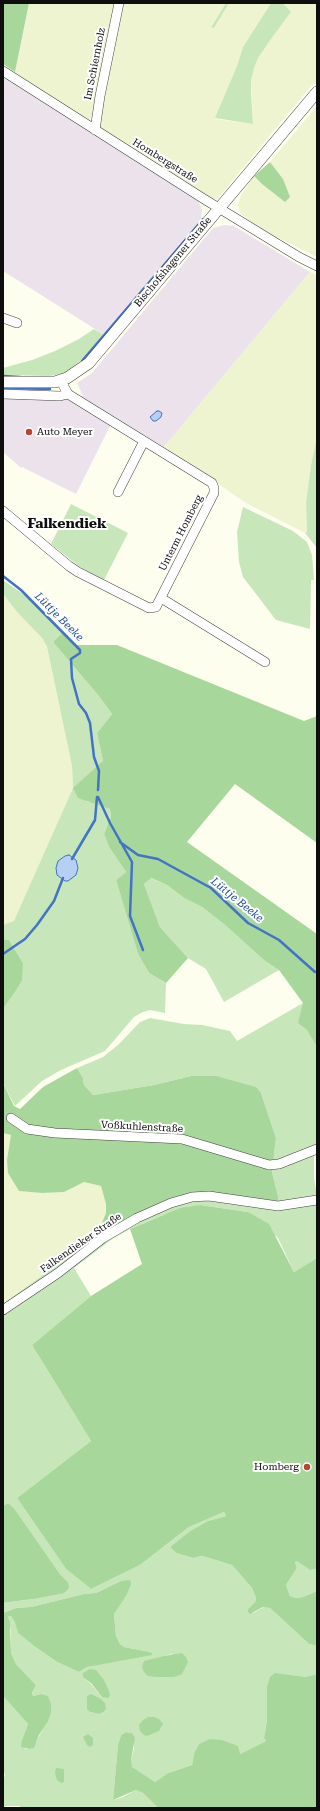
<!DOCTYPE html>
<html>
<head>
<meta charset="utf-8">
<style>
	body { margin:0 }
	#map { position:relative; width:320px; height:1811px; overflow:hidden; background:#fefeef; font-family:"Roboto Serif",serif }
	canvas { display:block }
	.frame { position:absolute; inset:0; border:4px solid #0e0e0e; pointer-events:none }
</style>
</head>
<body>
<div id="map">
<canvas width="320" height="1811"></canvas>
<div class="frame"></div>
</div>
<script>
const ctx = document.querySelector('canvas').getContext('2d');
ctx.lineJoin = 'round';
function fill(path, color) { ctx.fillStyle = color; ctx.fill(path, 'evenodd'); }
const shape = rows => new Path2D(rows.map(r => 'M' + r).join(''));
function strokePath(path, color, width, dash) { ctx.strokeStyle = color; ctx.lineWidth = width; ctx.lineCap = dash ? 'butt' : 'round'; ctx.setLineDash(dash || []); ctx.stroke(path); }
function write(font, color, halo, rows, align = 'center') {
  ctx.font = font + ' "Roboto Serif",serif'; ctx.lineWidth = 4; ctx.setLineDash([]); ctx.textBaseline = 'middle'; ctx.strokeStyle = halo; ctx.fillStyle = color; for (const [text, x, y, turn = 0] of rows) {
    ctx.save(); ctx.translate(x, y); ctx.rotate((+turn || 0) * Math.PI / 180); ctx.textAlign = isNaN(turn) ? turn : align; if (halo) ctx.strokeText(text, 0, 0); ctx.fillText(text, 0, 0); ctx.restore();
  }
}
fill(shape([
	[3,75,198,200,202,209,201,219,103,334,3,271],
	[224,225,234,226,310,272,164,447,122,422,110,426,76,494,22,467,21,468,3,452,3,399,71,399,83,396,77,383,92,373,213,228]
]), '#ece2eb');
fill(shape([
	[29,3,116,3,93,114,90,120,68,109,15,72],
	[121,3,226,3,211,26,214,28,229,3,271,3,243,47,237,66,215,119,253,124,251,81,254,68,258,58,271,39,291,12,283,3,317,3,317,83,312,85,301,98,218,198,214,199,197,190,100,128,100,116],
	[317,106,317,257,261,229,240,213,238,205,241,195,254,176,262,184,283,179,270,162],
	[310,272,317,275,317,437,311,465,306,503,307,532,305,533,246,503,164,447],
	[3,594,17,612,42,638,47,648,72,766,73,788,14,922,3,925],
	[3,1133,12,1135,7,1160,19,1191,42,1193,64,1192,84,1182,101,1186,106,1204,106,1213,97,1235,3,1304]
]), '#eef3d0');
fill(shape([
	[226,3,229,3,214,28,211,27],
	[271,3,283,3,291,12,271,39,258,58,254,68,251,81,251,93,253,124,215,118,237,66,243,47],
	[94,329,103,334,85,357,65,373,50,376,3,375,3,368,32,360,55,351,79,339],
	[317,437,317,548,305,533,307,532,306,503,311,465],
	[71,504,128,533,104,580,80,567,51,544],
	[243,507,293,531,307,542,312,555,314,580,311,580,310,629,276,620,243,577,239,562,237,532],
	[3,580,33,601,62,633,53,642,98,695,112,714,97,733,103,761,87,802,93,802,110,809,111,817,104,834,109,847,126,872,116,880,138,954,149,973,166,983,165,1013,150,1010,143,1012,134,1017,105,1051,61,1070,42,1081,15,1106,3,1083,3,1009,15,992,23,963,9,940,3,939,3,925,14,921,73,788,72,766,47,647,42,638,17,612,3,594],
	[150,878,167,885,184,898,202,907,225,925,265,961,279,970,224,1002,206,969,188,958,160,927,144,884],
	[303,1003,306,1029,317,1047,317,1154,314,1155,314,1178,317,1195,317,1258,294,1272,278,1238,248,1212,200,1205,163,1215,130,1229,111,1240,74,1268,91,1296,32,1345,91,1441,17,1498,66,1569,91,1589,140,1565,189,1527,224,1512,226,1516,208,1521,190,1531,170,1547,176,1553,193,1558,202,1556,232,1565,252,1588,256,1598,256,1601,248,1609,253,1613,264,1607,270,1608,309,1644,317,1646,317,1674,305,1677,292,1676,267,1720,264,1738,266,1741,240,1754,209,1739,199,1744,194,1753,192,1765,168,1773,155,1782,131,1767,131,1760,134,1748,132,1733,126,1732,121,1735,118,1745,113,1800,123,1797,136,1790,143,1793,158,1808,22,1808,19,1806,6,1806,3,1808,3,1780,5,1775,3,1771,3,1696,28,1724,22,1740,25,1749,33,1748,51,1713,41,1694,33,1696,32,1693,36,1685,16,1664,11,1653,11,1631,8,1617,11,1616,16,1622,18,1633,34,1646,57,1662,79,1672,87,1667,145,1651,124,1647,120,1644,116,1636,114,1614,119,1605,121,1581,96,1593,84,1594,31,1607,16,1608,3,1613,3,1603,33,1599,68,1582,60,1574,14,1508,8,1503,3,1506,3,1304,97,1235,99,1236,170,1199,190,1193,210,1192,278,1201,278,1196,272,1172,276,1138,261,1093,191,1076,154,1085,93,1095,84,1085,83,1078,77,1068,103,1057,118,1045,140,1022,150,1018,184,1024,202,1025,230,1031,237,1041],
	[172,1654,174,1677,157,1677,151,1660],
	[83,1677,110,1696,102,1697,90,1683],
	[87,1699,99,1714,90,1712],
	[297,1560,310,1570,317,1569,317,1591,303,1597,296,1598,290,1596,286,1585,297,1568,295,1562]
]), '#c7e7ba');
fill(shape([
	[3,3,29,3,15,72,3,64],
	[270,162,283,179,290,197,285,202,262,184,254,176],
	[62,633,77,645,117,645,304,721,317,716,317,843,235,784,187,842,317,934,317,1047,306,1029,298,1023,303,1003,279,970,265,961,225,925,202,907,184,898,167,885,151,878,144,884,160,927,188,958,166,983,149,973,138,954,116,880,126,872,109,847,104,834,111,817,110,809,78,798,73,788,103,761,97,733,112,714,98,695,53,642],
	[3,939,9,940,23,963,22,980,15,992,3,1009],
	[77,1068,83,1078,84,1085,93,1095,154,1085,191,1076,216,1076,256,1087,261,1093,276,1138,272,1172,278,1196,278,1201,210,1192,190,1193,170,1199,99,1237,97,1235,106,1213,106,1204,101,1186,84,1182,64,1192,42,1193,19,1191,8,1173,7,1160,11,1135,3,1133,3,1083,14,1106,20,1109,43,1087],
	[200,1205,248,1212,269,1224,294,1272,317,1258,317,1569,310,1570,297,1561,295,1562,297,1568,286,1585,290,1596,296,1598,303,1597,317,1591,317,1646,309,1644,270,1608,263,1607,250,1614,248,1612,248,1609,256,1601,256,1598,252,1588,232,1565,202,1556,193,1558,176,1553,170,1547,190,1531,208,1521,226,1516,224,1512,189,1527,140,1565,91,1589,66,1569,17,1498,91,1441,32,1345,91,1296,142,1264,130,1229,180,1208],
	[8,1503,14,1508,60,1574,68,1582,69,1588,64,1593,33,1599,3,1603,3,1506],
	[130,1580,131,1584,127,1594,114,1614,116,1636,120,1644,124,1647,145,1651,152,1653,152,1655,87,1667,79,1672,57,1662,34,1646,18,1633,15,1622,11,1616,8,1617,10,1622,11,1653,16,1664,36,1685,32,1693,33,1696,41,1694,48,1696,51,1704,51,1713,48,1721,39,1735,34,1748,29,1749,21,1747,22,1740,28,1724,3,1696,3,1613,16,1608,31,1607,84,1594,96,1593,121,1581],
	[182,1653,186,1657,188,1662,182,1674,174,1677,157,1677,148,1676,144,1672,142,1667,144,1661,164,1656],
	[90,1669,96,1670,104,1680,109,1691,110,1696,108,1698,102,1697,91,1683,83,1677,83,1673],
	[275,1673,305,1677,317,1674,317,1808,158,1808,143,1793,136,1790,113,1800,118,1745,121,1735,126,1732,132,1733,135,1738,131,1760,132,1767,155,1782,168,1773,192,1765,194,1753,199,1744,209,1739,222,1740,238,1746,240,1754,266,1741,264,1738,267,1720,267,1687,270,1677],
	[91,1694,101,1699,105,1703,106,1709,103,1712,99,1714,90,1712,87,1709,87,1696],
	[148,1717,154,1717,159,1719,163,1724,159,1731,147,1736,144,1735,140,1731,139,1725,143,1720],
	[88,1734,93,1738,93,1745,90,1747,87,1745,83,1737],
	[56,1768,64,1769,64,1782,61,1783,57,1780,55,1773]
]), '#a8d79b');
const water = shape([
	[157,411,159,411,162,413,161,417,156,421,153,421,150,417,157,411],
	[69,855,76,860,78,868,76,875,68,881,65,881,57,875,56,868,58,861,65,856,69,855]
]);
fill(water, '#b6cff3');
strokePath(water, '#4273c6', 1);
strokePath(shape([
	[82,361,203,219],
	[3,376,20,377],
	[3,388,50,389],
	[3,576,21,590,80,650,80,653,71,659,72,678,79,704,86,713,90,723,94,757,99,771,98,790],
	[98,797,110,823,132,862,130,916,143,950],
	[120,842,138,855,158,859,211,888,248,923,279,940,315,972],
	[72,859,95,820,97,797],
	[3,954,25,939,37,925,54,901,63,878]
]), '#4273c6', 2.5);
const minor = shape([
	[3,71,204,199,299,257,317,266],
	[95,130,100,96,119,3],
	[3,318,17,323],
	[3,394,60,396,68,394,61,381],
	[118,492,144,441],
	[3,511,69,566,78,572,149,608,156,607,214,493,214,488,212,483,68,394],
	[161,598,265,662],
	[11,1118,27,1129,55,1133,182,1139,269,1165,279,1164,317,1149],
	[3,1310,58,1273,103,1238,137,1218,171,1203,192,1197,209,1196,278,1206,317,1200]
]);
const tertiary = shape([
	[3,382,55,382,67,378,89,363,317,92]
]);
strokePath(minor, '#414141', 10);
strokePath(tertiary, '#414141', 12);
strokePath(minor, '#fff', 9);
strokePath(tertiary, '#fff', 11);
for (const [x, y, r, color] of [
	[29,432,4,"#b6462d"],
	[307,1467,4,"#b6462d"]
]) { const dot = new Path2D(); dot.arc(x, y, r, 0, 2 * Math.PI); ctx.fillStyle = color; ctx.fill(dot); strokePath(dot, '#fff', 1.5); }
write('10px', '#0e0e0e', '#fff', [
	["Im Schiernholz",95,64,-79],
	["Hombergstraße",165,161,32],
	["Bischofshagener Straße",173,262,-50],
	["Unterm Homberg",181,533,-63],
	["Voßkuhlenstraße",142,1127,3],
	["Falkendieker Straße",81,1243,-35]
]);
write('10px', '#0e0e0e', '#fff', [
	["Auto Meyer",37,432],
	["Homberg",299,1467,"right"]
], 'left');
write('italic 11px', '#1e4798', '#fff', [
	["Lüttje Beeke",59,617,45],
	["Lüttje Beeke",237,900,39]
]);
write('bold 14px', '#0e0e0e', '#fff', [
	["Falkendiek",67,524]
]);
</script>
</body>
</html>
